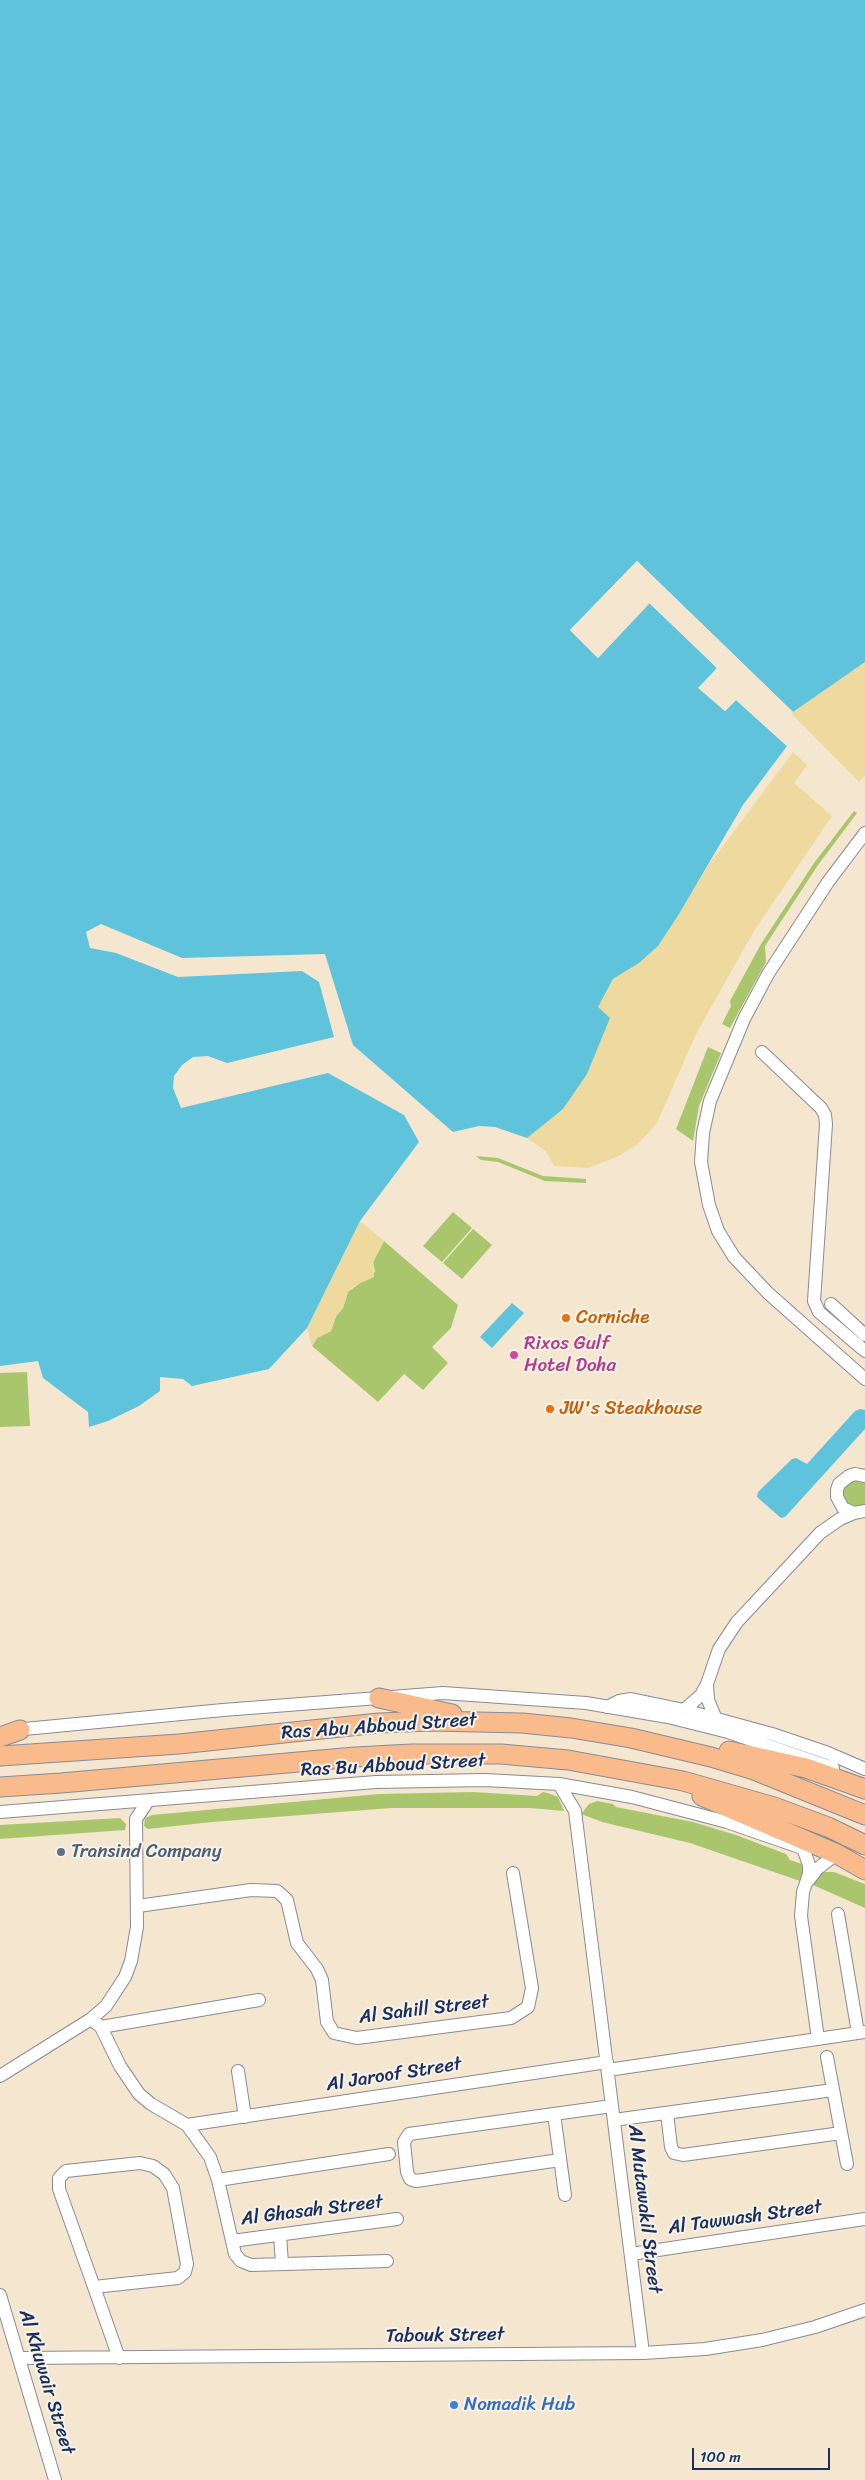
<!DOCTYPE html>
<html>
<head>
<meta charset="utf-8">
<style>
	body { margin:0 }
	#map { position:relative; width:865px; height:2480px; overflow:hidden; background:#f5e6d0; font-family:Sriracha,sans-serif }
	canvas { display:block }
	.scale { position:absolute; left:692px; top:2448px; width:138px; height:22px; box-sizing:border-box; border:2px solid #1b2f5e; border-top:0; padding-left:6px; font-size:15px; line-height:18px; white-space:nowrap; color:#1b2f5e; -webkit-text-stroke:4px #f7f3e8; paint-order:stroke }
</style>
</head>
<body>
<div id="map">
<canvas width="865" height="2480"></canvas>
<div class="scale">100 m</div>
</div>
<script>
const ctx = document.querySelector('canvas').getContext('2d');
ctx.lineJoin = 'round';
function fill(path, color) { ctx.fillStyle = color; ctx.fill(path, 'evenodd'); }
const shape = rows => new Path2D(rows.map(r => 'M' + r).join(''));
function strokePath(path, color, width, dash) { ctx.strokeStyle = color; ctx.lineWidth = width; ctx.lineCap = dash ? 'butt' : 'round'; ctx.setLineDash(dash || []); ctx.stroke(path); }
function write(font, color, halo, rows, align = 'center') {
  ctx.font = font + ' Sriracha,sans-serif'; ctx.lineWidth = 4; ctx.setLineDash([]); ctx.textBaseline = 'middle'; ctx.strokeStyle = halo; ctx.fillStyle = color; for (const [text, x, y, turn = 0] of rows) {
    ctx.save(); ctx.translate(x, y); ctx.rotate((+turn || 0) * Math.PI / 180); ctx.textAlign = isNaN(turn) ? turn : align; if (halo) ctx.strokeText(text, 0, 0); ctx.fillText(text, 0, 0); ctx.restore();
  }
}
fill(shape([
	[854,811,857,813,818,865,765,946,766,962,730,1028,722,1024,731,1006,730,1001,761,944,814,863],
	[708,1047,721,1053,699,1106,693,1141,676,1129],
	[476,1156,498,1158,543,1176,586,1179,586,1183,545,1181,498,1162,481,1160],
	[453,1212,472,1228,442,1262,423,1246],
	[473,1229,492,1245,462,1279,443,1263],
	[384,1241,458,1305,451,1328,432,1347,448,1363,423,1390,404,1374,378,1402,312,1346,317,1338,331,1331,336,1316,343,1308,348,1292,375,1272,373,1262],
	[27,1372,30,1426,0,1427,0,1373],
	[852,1481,860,1481,865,1483,865,1504,862,1507,853,1507,844,1499,843,1490],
	[473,1792,537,1796,543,1792,548,1793,558,1797,564,1811,530,1808,391,1808,212,1822,148,1829,144,1826,145,1818,152,1815,379,1794],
	[597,1801,613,1804,616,1807,693,1822,736,1835,786,1854,790,1860,802,1864,804,1874,800,1881,690,1843,602,1822,581,1814,589,1804],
	[120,1818,126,1824,125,1830,0,1839,0,1825],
	[822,1872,834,1872,865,1884,865,1908,813,1885]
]), '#aac66c');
fill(shape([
	[865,662,865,776,859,782,791,713],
	[793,752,807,765,794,783,832,816,754,931,696,1034,657,1123,638,1144,619,1156,588,1168,554,1166,546,1151,527,1138,566,1103,598,1007,613,979,634,966,658,946,708,866],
	[360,1221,384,1241,373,1262,374,1277,354,1286,348,1292,343,1308,336,1316,331,1331,317,1338,312,1346,307,1328]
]), '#eeda9e');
fill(shape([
	[0,0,865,0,865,662,793,712,637,561,570,630,598,658,649,603,717,668,699,688,725,711,736,700,787,746,743,805,679,914,658,946,639,963,613,979,598,1007,610,1018,587,1074,563,1109,527,1138,495,1127,479,1126,453,1132,353,1045,325,954,182,958,101,924,86,932,90,948,116,953,178,977,302,971,319,982,334,1037,227,1063,208,1056,193,1057,182,1065,174,1076,173,1088,181,1108,328,1073,404,1115,419,1142,360,1221,307,1328,269,1369,192,1386,183,1379,160,1377,160,1391,139,1406,108,1421,89,1427,88,1412,43,1378,38,1361,0,1366],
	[512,1303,524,1313,492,1348,480,1337],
	[860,1409,865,1410,865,1429,785,1517,781,1518,757,1497,758,1492,792,1459,796,1458,807,1464,855,1411]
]), '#5fc3dc');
fill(shape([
	[637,561,793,712,791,713,637,564,574,630,598,654,651,601,719,667,702,688,725,708,734,698,737,698,789,744,789,748,736,700,725,711,698,688,717,668,650,603,598,658,570,630]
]), '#f5e6d0');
const minor = shape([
	[865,833,828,882,768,974,744,1019,710,1101,703,1133,701,1162,709,1205,718,1231,734,1257,768,1293,865,1379],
	[762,1052,821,1108,825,1115,826,1124,814,1301,819,1312,865,1351],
	[831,1304,865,1335],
	[865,1476,855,1474,849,1476,839,1484,837,1490,837,1497,843,1508,854,1513,865,1511],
	[707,1684,708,1700,715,1717],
	[607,1707,619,1701,631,1699,684,1710,772,1734,828,1753,865,1769],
	[684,1710,701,1695,707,1684,719,1649,737,1622,820,1533,840,1519,854,1513],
	[14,1730,223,1710,443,1693,586,1703,668,1717,728,1732,833,1768],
	[559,1784,575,1811,643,2353],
	[0,1812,376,1782,485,1780,559,1784,632,1797,727,1822,805,1849],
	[803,1848,809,1865,809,1874,803,1892,801,1916,818,2039],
	[808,1881,817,1869,830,1859],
	[138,1906,251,1890,277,1891,287,1900,297,1943,317,1969,322,1980,327,2022,334,2033,357,2038,511,2018,528,2007,532,1988,513,1873],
	[838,1914,858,2033],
	[91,2019,101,2027,120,2066,139,2094,151,2104,187,2125,210,2157,218,2180,235,2254,241,2261,251,2265,387,2261],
	[101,2027,259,2000],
	[827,2057,847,2164],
	[608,2070,865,2032],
	[238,2071,245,2117],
	[0,2076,91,2019,106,2006,125,1977,131,1961,137,1927,136,1819,148,1801],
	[667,2113,671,2147,674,2153,683,2155,841,2133],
	[554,2114,565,2195],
	[614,2120,833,2090],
	[187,2125,607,2062],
	[560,2160,416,2181,410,2179,407,2172,404,2142,409,2134,612,2106],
	[218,2180,389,2154],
	[280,2235,282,2264],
	[232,2241,397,2219],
	[631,2254,865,2219],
	[94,2287,178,2278,185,2272,187,2264,173,2188,164,2174,153,2166,140,2163,66,2171,59,2178,59,2189,94,2287,119,2358],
	[0,2295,55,2480],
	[20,2358,643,2353,705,2349,762,2340,815,2327,865,2310]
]);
const highway = shape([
	[379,1698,452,1714],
	[0,1737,20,1730],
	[729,1751,806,1768,865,1789],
	[0,1756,179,1744,379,1723,431,1721,522,1723,571,1728,631,1738,711,1757,754,1770,865,1815],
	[0,1787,61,1783,355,1757,412,1754,501,1754,568,1760,683,1781,774,1807,828,1827,865,1845],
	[702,1796,837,1854,865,1870]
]);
strokePath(minor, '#888a97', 14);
strokePath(highway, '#888a97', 21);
strokePath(minor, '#fff', 12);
strokePath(highway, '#fabb8c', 19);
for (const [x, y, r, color] of [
	[566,1318,5,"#e8710a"],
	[514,1355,5,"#d1479c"],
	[550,1409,5,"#e8710a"],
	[61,1852,5,"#5c6f8a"],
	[454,2405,5,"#3f7fe0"]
]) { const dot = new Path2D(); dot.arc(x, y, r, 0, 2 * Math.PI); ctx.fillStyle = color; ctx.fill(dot); strokePath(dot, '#f7f3e8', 2); }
write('19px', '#c56008', '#f7f3e8', [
	["Corniche",576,1318],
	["JW's Steakhouse",560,1409]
], 'left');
write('19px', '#b23c85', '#f7f3e8', [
	["Rixos Gulf",524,1344],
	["Hotel Doha",524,1366]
], 'left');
write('19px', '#1b2f5e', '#f7f3e8', [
	["Ras Abu Abboud Street",379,1727,-4],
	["Ras Bu Abboud Street",393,1766,-3],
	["Al Sahill Street",424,2010,-7],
	["Al Jaroof Street",394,2075,-9],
	["Al Mutawakil Street",644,2209,83],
	["Al Ghasah Street",312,2211,-7],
	["Al Tawwash Street",745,2218,-8],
	["Tabouk Street",445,2336,-1],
	["Al Khuwair Street",46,2382,73]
]);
write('19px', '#4e5e75', '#f7f3e8', [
	["Transind Company",71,1852]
], 'left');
write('19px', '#366cbe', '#f7f3e8', [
	["Nomadik Hub",464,2405]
], 'left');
</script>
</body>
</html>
